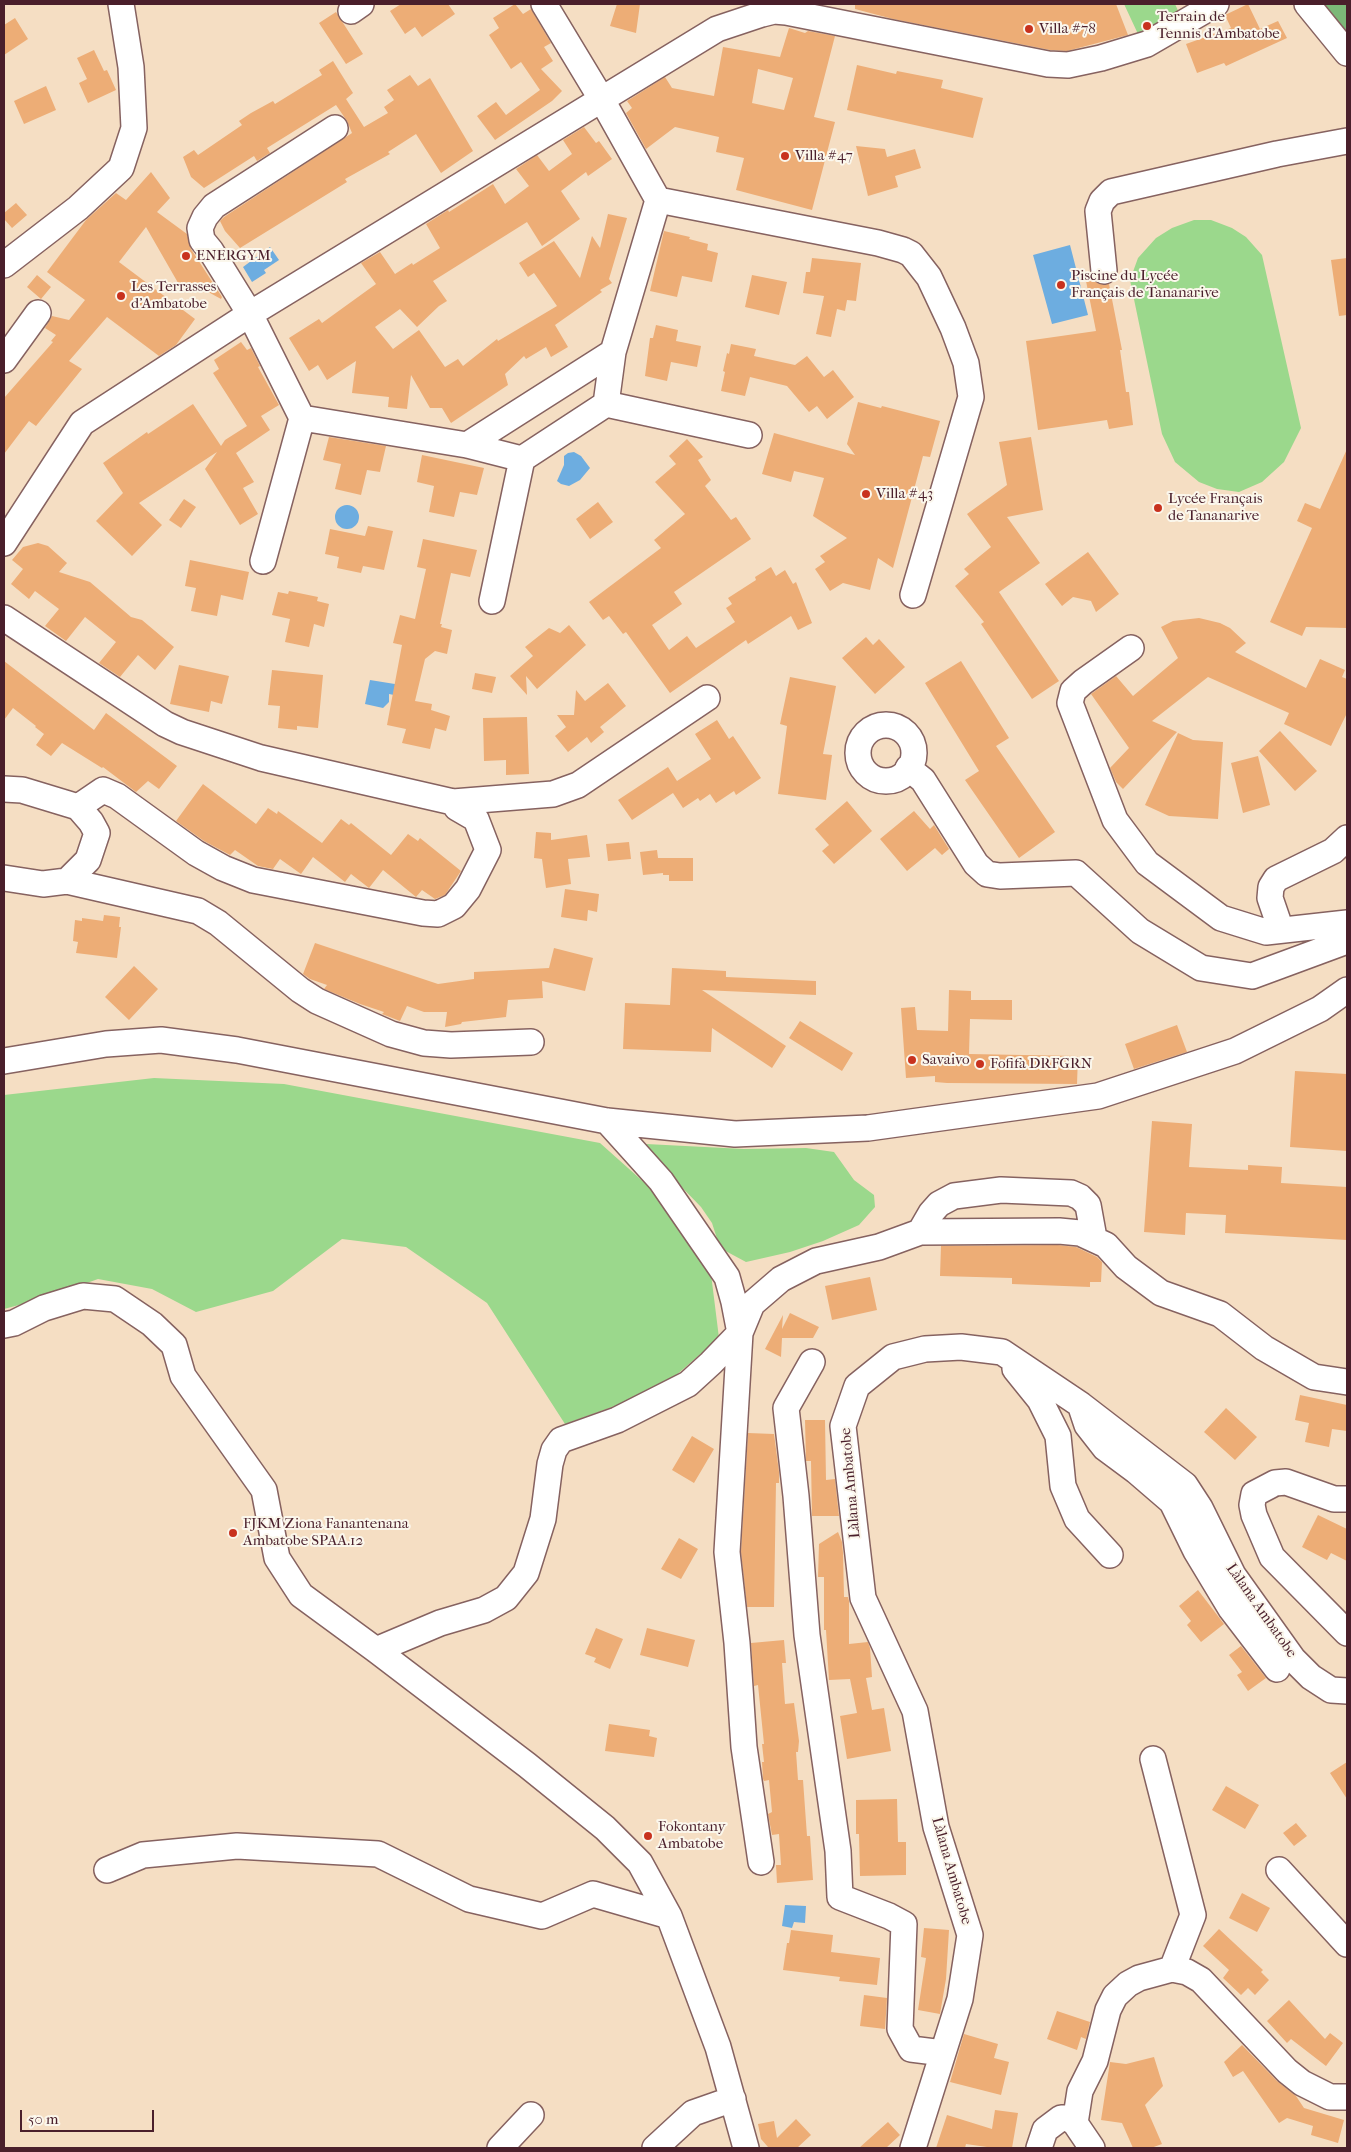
<!DOCTYPE html>
<html>
<head>
<meta charset="utf-8">
<style>
	body { margin:0 }
	#map { position:relative; width:1351px; height:2152px; overflow:hidden; background:#f5dec3; font-family:"IM FELL French Canon",serif }
	canvas { display:block }
	.frame { position:absolute; inset:0; border:5px solid #4a1f2b; pointer-events:none }
	.scale { position:absolute; left:20px; top:2110px; width:134px; height:22px; box-sizing:border-box; border:2px solid #4a1f2b; border-top:0; padding-left:6px; font-size:15px; line-height:18px; white-space:nowrap; color:#4a1f2b; -webkit-text-stroke:4px #fbf7ec; paint-order:stroke }
</style>
</head>
<body>
<div id="map">
<canvas width="1351" height="2152"></canvas>
<div class="frame"></div>
<div class="scale">50 m</div>
</div>
<script>
const ctx = document.querySelector('canvas').getContext('2d');
ctx.lineJoin = 'round';
function fill(path, color) { ctx.fillStyle = color; ctx.fill(path, 'evenodd'); }
const shape = rows => new Path2D(rows.map(r => 'M' + r).join(''));
function strokePath(path, color, width, dash) { ctx.strokeStyle = color; ctx.lineWidth = width; ctx.lineCap = dash ? 'butt' : 'round'; ctx.setLineDash(dash || []); ctx.stroke(path); }
function write(font, color, halo, rows, align = 'center') {
  ctx.font = font + ' "IM FELL French Canon",serif'; ctx.lineWidth = 4; ctx.setLineDash([]); ctx.textBaseline = 'middle'; ctx.strokeStyle = halo; ctx.fillStyle = color; for (const [text, x, y, turn = 0] of rows) {
    ctx.save(); ctx.translate(x, y); ctx.rotate((+turn || 0) * Math.PI / 180); ctx.textAlign = isNaN(turn) ? turn : align; if (halo) ctx.strokeText(text, 0, 0); ctx.fillText(text, 0, 0); ctx.restore();
  }
}
fill(shape([
	[1124,4,1175,4,1181,17,1138,34],
	[1194,220,1211,220,1232,228,1246,237,1262,255,1301,428,1284,462,1262,482,1239,492,1217,489,1199,482,1175,462,1162,434,1130,280,1138,258,1156,238,1172,228],
	[154,1078,284,1084,600,1143,656,1193,711,1274,719,1338,659,1390,565,1424,487,1303,406,1247,342,1239,273,1291,196,1312,152,1289,98,1279,45,1298,4,1309,4,1095],
	[646,1144,744,1149,806,1148,834,1152,854,1180,874,1195,875,1207,859,1225,823,1241,790,1252,746,1262,720,1248,712,1223,701,1207,667,1172]
]), '#9bd88c');
fill(shape([
	[1315,4,1347,4,1347,40]
]), '#7cb878');
fill(shape([
	[1070,245,1088,315,1052,324,1033,255],
	[270,247,279,260,264,270,266,273,252,282,243,267],
	[574,452,581,456,590,468,580,480,569,486,561,484,557,481,564,465,564,456,568,453],
	'335 517a12 12 0 1 1 24 0a12 12 0 1 1-24 0Z',
	[370,680,401,685,399,696,389,694,389,702,383,708,365,704],
	[785,1905,806,1906,805,1923,794,1922,792,1928,782,1926]
]), '#6dade0');
fill(shape([
	[401,4,448,4,455,14,422,37,415,27,405,34,390,11],
	[515,4,523,14,531,9,551,43,544,47,553,61,541,69,562,91,552,101,495,140,477,116,496,102,506,115,540,90,521,62,511,69,489,35,499,28,493,18],
	[617,4,640,4,636,33,610,26],
	[855,4,1116,4,1128,35,1067,51,1050,50,893,19,855,9],
	[1248,4,1260,29,1278,21,1287,38,1226,66,1224,63,1197,73,1186,44,1231,28,1225,15],
	[336,12,363,54,346,64,319,23],
	[15,18,28,39,4,55,4,25],
	[789,28,805,33,808,31,835,36,814,117,835,122,812,210,736,190,744,158,716,152,719,137,675,127,646,149,626,113,632,108,627,101,665,77,672,88,714,96,723,47,780,57],
	[758,69,793,78,784,110,752,103],
	[94,50,104,71,107,70,116,90,88,103,79,83,87,79,77,58],
	[333,61,353,93,346,99,364,127,388,113,384,107,394,100,387,90,410,75,418,86,430,78,473,151,441,173,416,134,388,152,390,154,345,179,347,182,240,248,225,231,220,221,224,217,352,133,347,121,336,105,267,148,270,153,257,161,254,156,204,188,191,177,183,157,194,150,198,155,242,125,239,121,251,113,273,101,275,104,322,75,319,70],
	[857,65,896,74,897,71,943,80,941,88,983,98,973,138,847,110],
	[46,86,56,110,24,124,14,101],
	[584,127,596,143,599,141,612,159,588,176,586,172,561,191,580,219,542,246,527,222,433,281,447,301,439,306,417,327,400,309,375,327,393,349,419,330,445,367,458,359,463,366,497,339,498,341,557,306,534,273,528,277,519,263,554,241,580,278,592,236,600,248,608,214,627,218,609,279,612,283,600,290,602,292,555,325,568,347,551,357,546,347,526,359,524,356,505,374,508,385,451,423,442,408,430,408,411,375,407,409,388,407,389,397,352,393,356,361,327,380,318,365,309,371,289,338,319,319,322,323,376,284,361,263,380,252,395,274,412,263,413,265,440,248,426,224,448,210,449,212,493,184,505,204,529,186,516,169,537,155,549,171,572,154,563,140],
	[856,146,885,149,887,157,915,149,921,168,895,176,898,187,868,196],
	[151,172,170,198,157,212,187,234,191,249,222,297,221,299,201,288,181,288,146,227,119,262,195,319,176,345,159,356,107,317,69,361,82,369,36,426,29,421,4,454,4,398,53,342,51,341,56,335,45,328,52,316,69,320,85,300,47,272,86,220,116,193,126,200],
	[16,203,27,215,12,228,4,219,4,213],
	[664,231,690,237,689,239,708,244,707,250,718,253,712,282,682,276,677,297,650,291],
	[812,258,861,263,856,301,847,300,845,311,837,309,831,337,816,334,824,296,803,293,806,272,810,272],
	[1347,258,1347,315,1339,316,1331,260],
	[37,275,51,287,41,299,27,287],
	[752,275,787,282,779,315,745,307],
	[1093,280,1099,284,1109,284,1122,350,1120,350,1126,392,1129,392,1133,425,1109,429,1107,420,1038,430,1026,341,1096,331,1086,281],
	[656,325,678,330,676,341,701,346,697,367,671,362,667,381,645,376,650,338,653,338],
	[241,342,247,350,251,348,260,366,258,367,279,405,261,416,270,430,236,453,254,482,243,488,258,514,240,525,205,469,217,452,139,503,162,525,132,556,96,521,123,493,103,463,147,432,148,434,193,404,221,446,225,440,247,426,213,373,219,369,214,360],
	[731,344,756,349,754,356,795,365,807,356,824,377,833,370,854,397,827,419,817,406,809,412,787,386,750,377,745,396,721,391,725,372,723,371,727,353,729,354],
	[858,402,881,408,882,406,940,421,930,457,923,456,893,568,878,558,870,590,843,583,830,591,815,569,825,562,820,556,847,538,813,516,824,478,794,471,791,482,762,474,774,433,855,455,847,444],
	[329,437,386,446,380,472,367,470,361,495,335,489,341,464,323,460],
	[1031,437,1043,510,1007,517,1040,563,999,592,1059,681,1032,699,981,624,984,622,955,586,969,574,964,569,991,547,967,514,1007,485,999,442],
	[687,439,703,457,698,460,711,480,705,486,731,520,736,517,751,539,674,592,682,604,652,625,669,650,687,636,696,648,735,622,726,608,732,604,728,598,756,580,755,577,771,567,776,576,785,570,793,584,796,582,812,623,798,630,791,616,748,644,746,640,670,693,626,632,623,634,609,616,603,620,589,602,661,548,654,540,685,514,655,482,676,464,669,456],
	[1347,449,1347,628,1306,627,1302,636,1270,622,1312,528,1297,521,1305,503,1320,509],
	[422,455,484,468,477,495,460,492,454,517,429,512,434,486,417,482],
	[184,499,196,507,181,528,169,520],
	[598,502,613,522,590,539,576,519],
	[368,526,393,531,384,570,363,566,361,573,337,568,339,557,325,554,330,529,365,536],
	[423,539,477,550,470,577,451,573,440,624,442,624,441,627,452,630,447,654,435,651,425,659,415,701,432,704,431,710,450,716,446,731,435,728,430,749,402,743,406,729,387,725,402,645,393,643,400,615,415,619,426,569,417,567],
	[38,543,48,546,67,563,59,572,90,582,131,617,142,620,174,647,155,670,138,655,120,677,99,663,116,642,85,617,66,641,45,626,59,609,35,591,29,599,11,584,23,569,12,560,23,547],
	[1088,552,1119,594,1096,612,1091,601,1073,597,1062,606,1045,584],
	[190,560,249,572,243,600,221,595,217,616,191,611,196,588,185,586],
	[289,591,318,597,317,601,329,604,324,627,314,624,309,647,285,642,290,619,272,615,278,592,288,594],
	[1199,618,1220,623,1230,628,1246,643,1235,652,1306,688,1320,659,1345,670,1342,677,1347,679,1347,713,1331,746,1284,724,1289,713,1208,677,1152,721,1177,732,1123,789,1116,782,1110,768,1129,748,1091,694,1116,676,1133,696,1178,658,1161,627,1173,621],
	[569,625,586,645,537,689,526,676,527,695,510,676,533,656,525,647,549,628,560,633],
	[866,637,873,645,879,639,905,667,875,694,842,658],
	[4,661,94,730,106,713,177,766,159,789,148,781,136,792,103,767,102,768,62,743,51,756,36,745,44,734,35,727,36,726,13,708,4,720],
	[961,661,1009,738,996,746,1055,832,1019,858,965,780,979,771,925,683],
	[179,665,229,676,222,704,211,701,209,712,170,704],
	[272,670,323,675,318,728,297,726,297,730,278,728,280,706,268,705],
	[475,673,496,677,492,693,472,689],
	[790,677,836,686,823,754,832,755,826,800,778,794,787,726,780,724],
	[608,683,626,706,600,727,604,732,591,743,587,737,568,752,555,736,566,727,557,715,574,715,576,690,585,701],
	[527,717,529,774,506,775,506,760,484,761,483,718],
	[717,720,729,739,733,736,761,778,736,795,734,791,716,803,710,794,700,801,698,798,683,808,673,793,632,820,618,800,668,767,677,781,711,759,695,734],
	[1280,731,1317,771,1295,791,1259,751],
	[1178,733,1193,740,1223,742,1218,819,1169,816,1145,805],
	[1258,756,1270,805,1243,813,1231,763],
	[203,784,256,824,268,808,277,814,278,811,322,843,341,819,349,825,351,823,391,855,408,834,418,841,420,838,461,871,445,895,435,899,422,890,416,897,383,870,369,888,351,874,345,882,313,857,301,874,280,859,273,869,258,866,235,850,230,855,204,841,176,821],
	[847,801,872,831,834,864,822,851,829,845,815,829],
	[914,811,930,829,934,825,949,849,942,855,935,848,907,871,880,839],
	[536,832,551,833,551,840,587,835,590,857,568,859,571,884,546,888,542,859,534,858],
	[629,842,631,859,608,861,606,844],
	[657,850,658,858,693,858,693,881,669,881,669,875,663,875,663,873,643,875,640,852],
	[565,889,599,894,597,912,588,910,587,921,561,917],
	[104,915,120,917,119,927,121,927,117,958,76,953,78,942,73,941,75,920,82,921,82,918,103,921],
	[315,943,438,984,474,979,474,972,549,968,554,948,593,958,585,991,542,981,543,998,508,1000,506,1017,462,1022,461,1024,445,1027,447,1012,424,1012,407,1006,400,1021,382,1014,384,1012,360,1004,324,989,327,985,310,979,303,974],
	[134,966,158,989,129,1020,105,997],
	[672,968,726,971,726,977,816,981,816,995,702,990,786,1046,772,1068,712,1028,711,1052,623,1049,625,1003,670,1005],
	[949,990,971,991,971,1000,1012,1000,1012,1020,970,1019,969,1054,1078,1056,1077,1084,947,1083,935,1082,935,1076,906,1078,901,1008,915,1007,917,1030,948,1031],
	[800,1021,853,1053,842,1071,789,1038],
	[1177,1025,1187,1052,1134,1069,1125,1044],
	[1295,1071,1347,1074,1347,1151,1290,1147],
	[1152,1121,1192,1124,1189,1167,1248,1170,1248,1165,1282,1167,1281,1183,1347,1187,1347,1240,1225,1233,1226,1215,1186,1213,1185,1235,1144,1232],
	[1058,1245,1076,1247,1097,1257,1102,1262,1101,1282,1090,1282,1090,1287,1012,1284,1012,1278,940,1276,941,1246],
	[870,1277,877,1310,832,1320,825,1286],
	[790,1313,819,1327,813,1338,782,1338,781,1357,765,1349,783,1315,782,1329],
	[1300,1395,1347,1405,1347,1431,1332,1429,1329,1447,1305,1442,1309,1423,1295,1420],
	[1226,1408,1257,1437,1235,1460,1204,1432],
	[805,1420,825,1420,826,1480,835,1479,839,1516,812,1516,811,1461,806,1461],
	[748,1433,774,1434,779,1472,779,1483,776,1483,774,1607,747,1607,741,1552],
	[692,1436,714,1449,694,1483,672,1470],
	[1318,1515,1347,1529,1347,1561,1331,1553,1327,1560,1302,1547],
	[838,1532,842,1542,843,1553,844,1597,848,1597,849,1601,849,1644,868,1642,870,1648,872,1677,866,1678,872,1710,884,1708,891,1751,847,1759,840,1716,857,1713,850,1679,829,1680,826,1630,824,1630,824,1577,818,1577,819,1544],
	[679,1538,698,1549,681,1579,661,1569],
	[1198,1590,1224,1624,1201,1642,1187,1625,1191,1621,1179,1606],
	[596,1628,623,1639,610,1669,594,1662,596,1658,585,1654],
	[647,1628,695,1640,688,1667,640,1655],
	[784,1640,786,1663,782,1663,785,1704,794,1703,799,1741,798,1752,796,1752,798,1780,803,1780,807,1836,810,1836,813,1880,777,1883,776,1865,781,1865,779,1834,772,1835,768,1814,772,1812,769,1780,764,1781,763,1779,762,1762,764,1762,762,1744,764,1744,758,1685,754,1686,751,1643],
	[1241,1646,1266,1678,1248,1691,1237,1675,1242,1672,1229,1655],
	[609,1724,650,1730,649,1736,657,1738,654,1757,605,1751],
	[1347,1762,1347,1799,1330,1773],
	[1226,1786,1259,1805,1245,1829,1212,1810],
	[897,1799,898,1842,906,1842,906,1875,860,1876,859,1834,856,1834,856,1800],
	[1296,1823,1307,1836,1294,1846,1283,1833],
	[1242,1893,1270,1908,1257,1932,1229,1918],
	[924,1928,949,1930,946,1979,940,2014,918,2010,926,1958,921,1957],
	[1219,1929,1263,1970,1261,1972,1269,1980,1255,1995,1248,1988,1241,1995,1223,1978,1229,1970,1203,1946],
	[791,1930,833,1935,831,1952,880,1958,877,1985,839,1981,840,1977,783,1970,787,1943,789,1943],
	[864,1995,887,1998,885,2029,860,2026],
	[1289,2000,1325,2039,1330,2033,1343,2043,1326,2066,1291,2039,1287,2043,1267,2021],
	[1057,2011,1090,2022,1086,2039,1081,2037,1077,2050,1047,2039],
	[964,2034,998,2044,994,2058,1009,2062,1001,2095,950,2082],
	[1242,2045,1277,2081,1296,2096,1304,2108,1344,2120,1338,2143,1311,2135,1313,2126,1287,2118,1279,2123,1243,2071,1233,2077,1224,2062],
	[1154,2057,1163,2086,1145,2105,1162,2144,1151,2148,1133,2148,1122,2123,1101,2120,1110,2062,1126,2064],
	[995,2110,1018,2113,1012,2148,994,2148,966,2144,965,2148,936,2148,947,2115,992,2129],
	[796,2119,811,2135,797,2148,767,2148,768,2147,761,2139,758,2124,774,2121,777,2138],
	[888,2122,900,2135,886,2148,859,2148]
]), '#edad76');
const minor = shape([
	[544,4,602,100,658,200,613,352],
	[1307,4,1347,53],
	[351,11,361,4],
	[658,200,878,243,903,250,911,254,929,277,953,328,966,363,971,397,913,595],
	[4,265,78,208,121,168,134,128,131,67,121,4],
	[1104,271,1098,211,1102,201,1111,192,1277,154,1347,141],
	[4,360,38,313],
	[302,418,467,445,522,459,606,404,749,435],
	[467,445,613,352,606,404],
	[4,543,82,423,250,314,717,29,762,14,774,11,786,12,1048,64,1068,65,1101,58,1147,44,1216,4],
	[263,561,302,418,250,314,211,251,202,240,200,228,205,217,214,206,335,128],
	[492,601,522,459],
	[4,618,165,724,182,732,261,758,453,802,553,794,578,785,707,698],
	[1131,648,1083,682,1073,691,1070,703,1115,820,1147,863,1221,918,1266,932,1347,923],
	'858 753a28 28 0 1 1 56 0a28 28 0 1 1-56 0Z',
	[908,768,923,780,976,864,987,874,1000,876,1076,873,1140,931,1201,968,1252,976,1347,941],
	[4,789,22,790,78,807,91,822,97,833,88,860,67,881,43,884,4,878],
	[78,807,103,790,117,796,196,853,223,868,253,880,423,913,438,914,454,906,468,889,488,850,476,819,457,808,453,802],
	[67,881,198,911,218,923,300,990,317,1001,391,1034,424,1043,451,1045,531,1042],
	[1281,930,1270,898,1271,887,1276,879,1333,851,1347,838],
	[4,1061,106,1044,161,1040,237,1050,607,1121,735,1134,868,1128,1098,1096,1235,1051,1320,1009,1347,990],
	[920,1232,931,1213,939,1204,954,1196,1001,1190,1071,1193,1080,1197,1088,1205,1094,1238],
	[4,1325,14,1323,44,1308,83,1296,115,1299,152,1324,174,1345,183,1376,264,1490,277,1558,301,1595,376,1650,527,1765,605,1828,640,1863,669,1916,718,2047,746,2148],
	[812,1362,786,1408,796,1496,807,1635,838,1851,840,1897,889,1916,904,1924,900,2029,911,2049,943,2053],
	[1015,1369,1040,1400,1058,1436,1063,1486,1077,1519,1110,1555],
	[1082,1410,1087,1425,1105,1448,1136,1471,1172,1502,1196,1551,1231,1609,1277,1669],
	[1347,1499,1334,1499,1286,1482,1275,1483,1254,1494,1252,1505,1254,1515,1272,1557,1347,1633],
	[376,1650,440,1623,484,1610,506,1598,526,1573,543,1519,550,1464,554,1450,561,1440,617,1420,688,1384,711,1363,740,1333,734,1302,727,1277,661,1181,607,1121],
	[1153,1759,1193,1915,1172,1969],
	[761,1862,744,1747,737,1643,727,1552,740,1333,752,1304,781,1279,816,1261,879,1247,920,1232,1059,1231,1080,1233,1106,1245,1126,1267,1161,1293,1220,1314,1264,1348,1314,1377,1347,1382],
	[107,1870,143,1855,237,1846,378,1854,469,1899,542,1916,593,1894,669,1916],
	[1279,1870,1347,1944],
	[1075,2123,1080,2091,1095,2061,1108,2010,1115,1996,1128,1984,1139,1978,1172,1969,1187,1972,1201,1980,1287,2071,1302,2083,1330,2097,1347,2097],
	[500,2148,531,2115],
	[655,2148,693,2113,733,2099],
	[913,2148,960,1999,970,1935,936,1827,915,1711,863,1598,843,1426,857,1386,893,1357,925,1349,961,1347,1002,1352,1081,1405,1185,1485,1200,1508,1233,1575,1293,1659,1311,1677,1331,1690,1347,1691],
	[1039,2148,1045,2130,1061,2118,1068,2118,1075,2123,1092,2148]
]);
strokePath(minor, '#866260', 28);
strokePath(minor, '#fff', 25);
for (const [x, y, r, color] of [
	[1147,26,5,"#c8321e"],
	[1029,29,5,"#c8321e"],
	[785,156,5,"#c8321e"],
	[186,256,5,"#c8321e"],
	[1061,285,5,"#c8321e"],
	[121,296,5,"#c8321e"],
	[866,494,5,"#c8321e"],
	[1158,508,5,"#c8321e"],
	[912,1060,5,"#c8321e"],
	[980,1064,5,"#c8321e"],
	[233,1533,5,"#c8321e"],
	[648,1836,5,"#c8321e"]
]) { const dot = new Path2D(); dot.arc(x, y, r, 0, 2 * Math.PI); ctx.fillStyle = color; ctx.fill(dot); strokePath(dot, '#fbf7ec', 2); }
write('15px', '#4a1f2b', '#fbf7ec', [
	["Terrain de",1157,17],
	["Tennis d'Ambatobe",1157,34],
	["Villa #78",1039,29],
	["Villa #47",795,156],
	["ENERGYM",196,256],
	["Piscine du Lycée",1071,276],
	["Français de Tananarive",1071,293],
	["Les Terrasses",131,287],
	["d'Ambatobe",131,304],
	["Villa #43",876,494],
	["Lycée Français",1168,499],
	["de Tananarive",1168,516],
	["Savaivo",922,1060],
	["Fofifa DRFGRN",990,1064],
	["FJKM Ziona Fanantenana",243,1524],
	["Ambatobe SPAA.12",243,1541],
	["Fokontany",658,1827],
	["Ambatobe",658,1844]
], 'left');
write('15px', '#4a1f2b', '#fbf7ec', [
	["Làlana Ambatobe",851,1483,-95],
	["Làlana Ambatobe",1261,1611,55],
	["Làlana Ambatobe",951,1871,74]
]);
</script>
</body>
</html>
